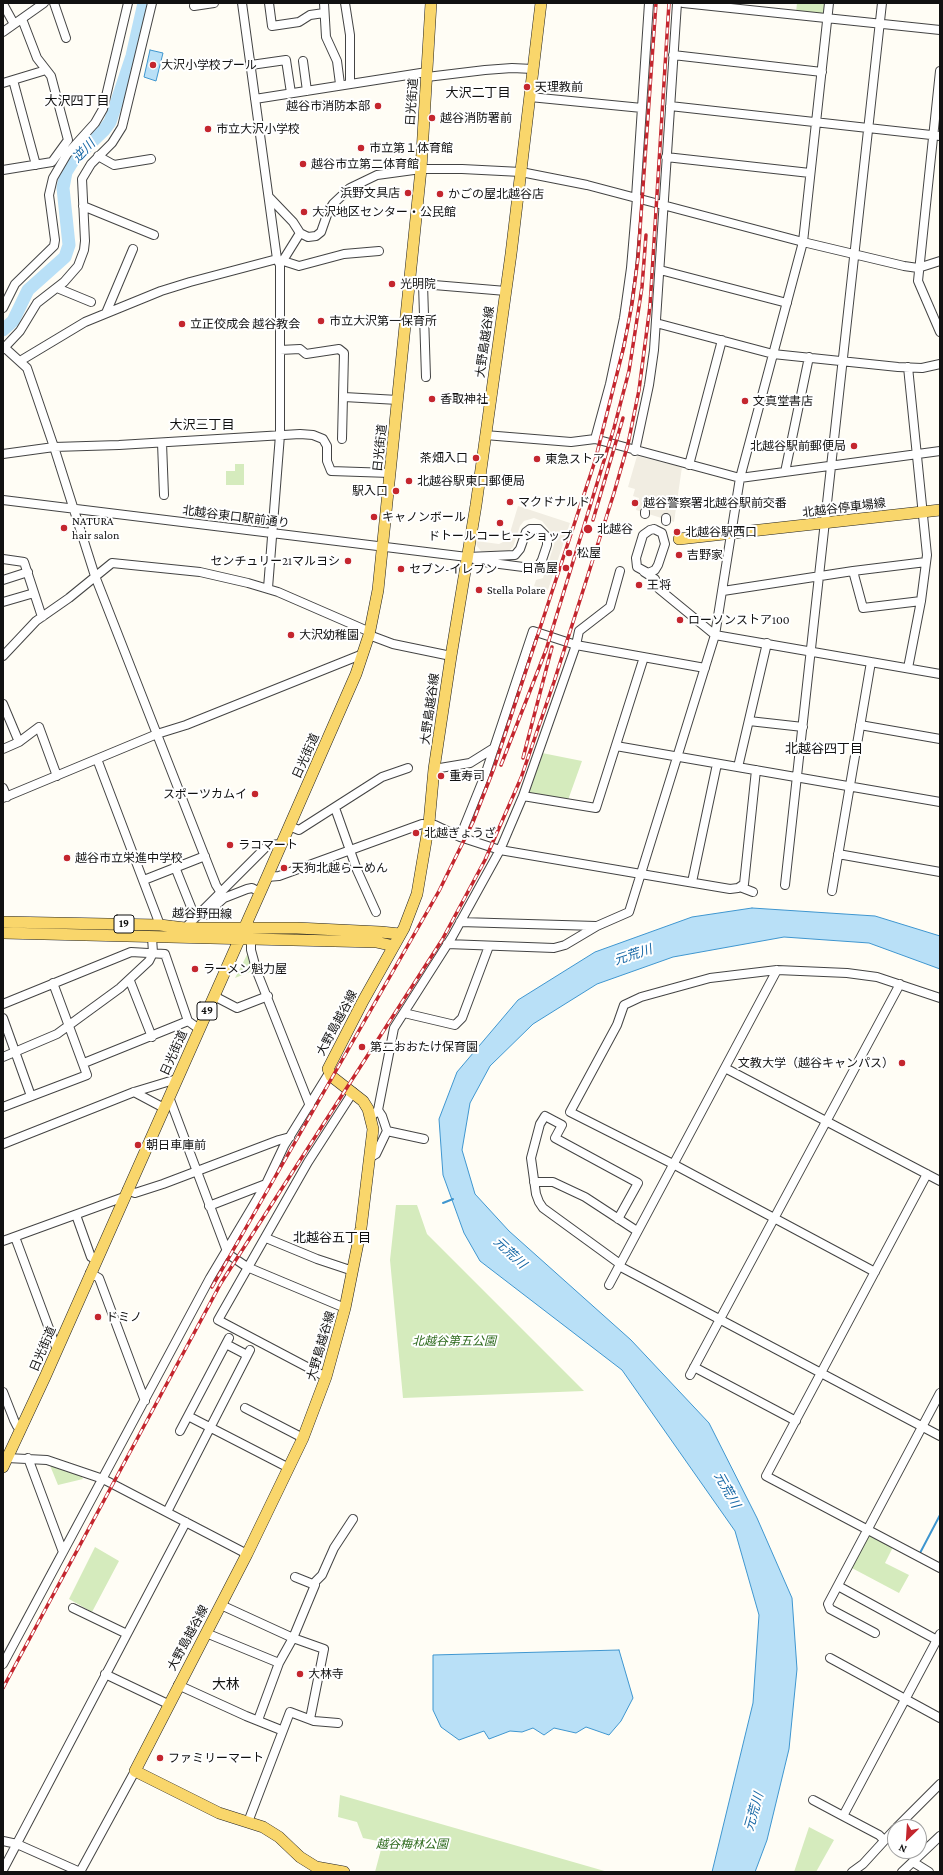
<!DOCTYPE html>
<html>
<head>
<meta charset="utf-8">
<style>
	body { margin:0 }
	#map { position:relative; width:943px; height:1875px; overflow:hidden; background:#fffdf5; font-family:"Crimson Pro",serif }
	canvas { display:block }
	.frame { position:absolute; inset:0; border:4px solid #111; pointer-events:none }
	.north { position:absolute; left:887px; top:1819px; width:40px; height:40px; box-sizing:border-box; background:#fff; border:1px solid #a0a0a0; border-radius:50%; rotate:205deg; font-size:11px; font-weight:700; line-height:16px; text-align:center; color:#111 }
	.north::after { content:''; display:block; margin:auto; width:14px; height:18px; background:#c4262e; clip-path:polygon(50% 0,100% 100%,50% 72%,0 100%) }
</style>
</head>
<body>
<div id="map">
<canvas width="943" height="1875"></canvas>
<div class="frame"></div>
<div class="north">N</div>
</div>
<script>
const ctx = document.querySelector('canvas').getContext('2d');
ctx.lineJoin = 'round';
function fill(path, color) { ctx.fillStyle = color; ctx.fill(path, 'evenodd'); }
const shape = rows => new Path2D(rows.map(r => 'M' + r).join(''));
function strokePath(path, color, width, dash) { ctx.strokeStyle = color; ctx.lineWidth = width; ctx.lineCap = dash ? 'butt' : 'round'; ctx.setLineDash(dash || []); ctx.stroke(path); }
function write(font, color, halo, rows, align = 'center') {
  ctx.font = font + ' "Crimson Pro","Noto Sans JP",serif'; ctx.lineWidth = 4; ctx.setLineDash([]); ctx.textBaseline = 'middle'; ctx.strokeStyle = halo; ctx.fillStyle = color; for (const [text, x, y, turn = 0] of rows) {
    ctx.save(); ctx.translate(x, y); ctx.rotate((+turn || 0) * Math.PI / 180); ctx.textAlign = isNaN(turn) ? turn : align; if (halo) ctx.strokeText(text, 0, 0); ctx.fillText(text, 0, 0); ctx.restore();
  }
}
fill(shape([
	[797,3,828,3,827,16,796,13],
	[235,464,244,464,244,485,226,485,226,471,235,471],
	[542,753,582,761,568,800,529,793],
	[248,953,255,970,235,978],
	[396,1205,417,1205,427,1234,584,1391,403,1398,390,1260],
	[49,1463,81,1476,83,1479,58,1485],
	[868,1532,894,1545,885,1563,909,1575,899,1593,850,1567],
	[95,1547,119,1561,92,1612,69,1599],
	[340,1795,608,1872,375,1872,383,1842,363,1838,357,1822,338,1817],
	[809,1827,834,1840,816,1872,794,1872]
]), '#d5ebbd');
fill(shape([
	[637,456,682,467,674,522,636,510,639,498,633,496,635,489,628,487],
	[518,506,570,523,548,590,534,586,536,580,543,578,554,545,555,537,542,521,534,518,524,521,520,526,513,547,509,551,481,551,477,546,476,541,499,544,505,541,509,536]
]), '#f1ede2');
const water = shape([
	[150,50,163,53,156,81,144,77,150,50],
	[752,908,875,916,940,936,940,969,869,943,784,937,673,957,597,984,533,1024,490,1066,470,1103,462,1150,475,1194,509,1231,631,1340,709,1423,757,1518,792,1598,797,1669,789,1749,767,1840,755,1872,712,1872,753,1703,759,1615,735,1531,622,1370,480,1261,464,1233,443,1175,439,1119,457,1072,518,1000,595,952,692,917,752,908],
	[619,1650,633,1698,621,1721,609,1735,586,1727,576,1733,554,1728,544,1735,533,1728,522,1732,510,1731,489,1739,484,1731,459,1740,441,1727,433,1710,433,1655,619,1650]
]);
fill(water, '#b9e0f7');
strokePath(water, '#3f96cf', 1);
strokePath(shape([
	[443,1203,453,1199],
	[920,1553,940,1515]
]), '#3f96cf', 2);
strokePath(shape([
	[3,330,13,321,28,290,65,257,69,245,63,188,66,172,74,159,104,130,110,122,132,56,144,3]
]), '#b9e0f7', 13);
const minor = shape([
	[54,3,66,38],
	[242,3,277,259,280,265,280,435,268,588],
	[269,3,272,26,299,22,310,15,324,13],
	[324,3,326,37,337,61,340,84],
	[345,3,350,35,350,83],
	[683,3,940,30],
	[3,4,14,24],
	[194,6,214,3],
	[3,32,44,3],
	[673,55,822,72],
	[303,61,307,91],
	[251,65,286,60,291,93],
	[940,71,918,281,940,332],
	[427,77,485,70,512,68,533,69],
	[13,80,36,165],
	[3,83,46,70],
	[530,97,642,108],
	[255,99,427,72],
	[670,106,940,136],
	[98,156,114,165,151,159],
	[666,157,810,173],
	[3,170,52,162,68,140,51,76,37,58,22,19],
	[269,197,293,222,300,233],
	[636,197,649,3],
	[83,206,154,235],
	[282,262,300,233,308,237,316,236,321,232,328,212,333,204,350,188,377,175,421,169,462,169,521,172,587,185,803,242,904,266,918,268,940,261],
	[660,270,787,303],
	[410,283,506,291],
	[423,284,426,377],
	[57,288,91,302],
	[3,308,15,284,54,246,55,240,49,195,53,178,67,154,95,123,103,109,128,3],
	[106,313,133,249],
	[656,323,773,354,898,367,922,368,940,364],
	[5,348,27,368,54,447,95,576,216,885,224,898],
	[3,349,20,331,37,303,64,282,78,266,84,250,85,241,82,179,91,164,112,143,122,127,152,3],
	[280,350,300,349,306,354,339,349,344,353,342,439],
	[20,361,85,322,161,291,190,282,277,259,299,266,344,254,379,251],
	[344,397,398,400],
	[485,435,571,442,595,439,740,478,940,451],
	[595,439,610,384,624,318,631,268,637,198],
	[162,443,164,495],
	[635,451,649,385,654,350,677,3],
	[3,454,54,447,119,445,300,434,313,435,323,439,327,446,327,461,331,471,390,473],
	[689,465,722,340],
	[785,472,809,357],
	[3,500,467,557,484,562,531,568,539,565,542,560,547,545,547,537,539,529,530,529,526,532,520,549,515,555,467,557],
	[645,514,645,512],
	[666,521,666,518],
	[654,529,662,533,665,544,658,565,655,570,648,573,637,567,636,558,643,535,650,530,654,529],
	[3,559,24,562,42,617],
	[853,571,863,608,921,601],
	[644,572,655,579,659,589,715,635,940,674],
	[3,580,28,572],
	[723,591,853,571,926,562],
	[3,602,34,593],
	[369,635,393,644,451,656],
	[3,656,36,621,69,598,112,563,200,572,248,583,278,592,370,632],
	[908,668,921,601,927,555,908,367],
	[3,704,19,742],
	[749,721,803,727],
	[860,725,940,739],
	[616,746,940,802],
	[3,749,19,742,39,727,57,776],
	[97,759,160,925],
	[738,767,767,643],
	[434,769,470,763,494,748],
	[3,788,7,797],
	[523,796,596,808,644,657],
	[3,798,157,734,186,725,363,654],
	[335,808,357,870,376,912],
	[289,826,299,830,382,777,408,768],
	[460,837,500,850,641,874,730,889,738,888,744,884,756,770],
	[838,854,940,872],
	[175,867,195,917],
	[267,877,279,876,422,824,435,825,460,837,485,775,533,631,576,645,705,668],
	[144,880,205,856],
	[692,882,717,764],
	[785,885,882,3],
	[740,887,753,892],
	[832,891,871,662],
	[199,914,205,915,224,898,247,889,252,888,260,892],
	[460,922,596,926],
	[185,928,268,845,281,844],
	[251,940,251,950,257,972,310,1106],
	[447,944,554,948,565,945,597,926,629,912,715,635,740,478,803,242,829,3],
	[130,981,152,1037],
	[214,996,237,1008,268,996],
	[3,1004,131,952,165,954,188,1021,199,1029],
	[404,1013,455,1025,462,1018,489,946],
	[3,1018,31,1096],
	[3,1057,57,1034,120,988,149,961,153,953,152,937],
	[84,1063,188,1021],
	[725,1068,940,1181],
	[134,1092,164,1108],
	[169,1097,228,1254,247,1267,345,1308],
	[3,1107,87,1075,53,983],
	[378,1110,382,1116,387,1131],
	[371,1117,378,1110,394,1028,452,937,500,850,523,796,576,645,579,631,610,607,620,571],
	[3,1144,134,1092,177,1079],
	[371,1157,376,1154,387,1131,424,1139],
	[927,1174,766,1476,940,1568],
	[534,1182,553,1182,585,1197,637,1231],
	[127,1190,135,1193,163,1184,279,1140,290,1137],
	[209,1206,266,1184],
	[76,1215,91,1257,97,1259],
	[618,1219,638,1183,555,1138,562,1125,545,1116,540,1124,531,1158,536,1194,539,1202,543,1208,620,1264],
	[15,1237,57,1350],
	[266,1238,317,1259,353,1271],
	[3,1241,124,1197],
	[619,1266,940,1436],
	[875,1272,673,1164,570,1112,617,1025,624,1005,641,997,710,978,777,970,847,973,877,977,940,998],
	[90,1273,99,1278,145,1401],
	[609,1285,777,970],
	[226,1344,247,1355],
	[694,1367,796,1421],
	[690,1375,900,984],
	[326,1377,218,1320,308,1162,353,1092],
	[3,1392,14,1420,17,1426,21,1428],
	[245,1408,303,1438],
	[188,1416,289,1468],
	[180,1431,229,1338],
	[7,1458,47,1460,103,1479,247,1554],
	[28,1458,63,1552],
	[167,1512,250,1350],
	[313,1584,322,1575,334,1548,353,1519],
	[838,1586,937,1640],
	[221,1605,293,1638,324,1649,310,1719],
	[73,1608,127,1634],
	[206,1633,279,1663],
	[875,1633,830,1609,828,1604,940,1393],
	[830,1658,940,1718],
	[3,1664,210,1278,266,1184,284,1146,329,1073],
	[105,1674,168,1704],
	[178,1685,246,1716,281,1730],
	[258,1720,279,1663,293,1638,315,1585,295,1577],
	[813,1800,843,1816],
	[248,1822,290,1712,314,1721,338,1723],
	[897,1827,940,1784],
	[884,1840,879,1835,843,1816,940,1634],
	[3,1841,17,1844,80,1872],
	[913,1862,929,1872],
	[3,1870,186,1522],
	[80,1872,135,1771],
	[852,1872,863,1864,895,1829],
	[902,1872,940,1836]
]);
const major = shape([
	[679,539,940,510],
	[3,922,160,925,185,928,297,928,381,932,400,934],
	[3,933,376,942,394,946],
	[3,1467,45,1377,267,877,356,674,369,635,378,590,421,169,431,3],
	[344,1872,316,1867,300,1857,279,1837,263,1827,219,1813,135,1771,247,1554,303,1438,326,1377,345,1308,361,1228,373,1129,368,1109,363,1101,331,1076,328,1069,363,1001,404,928,417,894,429,823,434,769,451,656,476,505,511,254,541,3]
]);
strokePath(minor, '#444', 10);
strokePath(major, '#222', 12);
strokePath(minor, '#fff', 8);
strokePath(major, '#f9d66b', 11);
const rail = shape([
	[593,520,623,418],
	[523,758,552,647],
	[501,765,546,650,614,428,629,371,642,287,646,235],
	[212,1287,439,891,473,822,494,768,595,461,624,346,632,304,638,258,656,3],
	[3,1688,221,1283,442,940,485,860,521,778,554,682,614,493,628,444,639,390,650,306,669,3]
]);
strokePath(rail, '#c4262e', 3.5);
strokePath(rail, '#fff', 2, [6]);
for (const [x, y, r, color] of [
	[153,65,4,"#c4262e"],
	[527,87,4,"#c4262e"],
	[378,106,4,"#c4262e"],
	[432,118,4,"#c4262e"],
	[208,129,4,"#c4262e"],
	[361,148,4,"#c4262e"],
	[303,164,4,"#c4262e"],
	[408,193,4,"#c4262e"],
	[440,194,4,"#c4262e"],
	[304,212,4,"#c4262e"],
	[392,284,4,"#c4262e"],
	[321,321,4,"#c4262e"],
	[182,324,4,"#c4262e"],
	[432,399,4,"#c4262e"],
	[745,401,4,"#c4262e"],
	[854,446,4,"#c4262e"],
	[476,458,4,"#c4262e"],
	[537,459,4,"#c4262e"],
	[409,481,4,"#c4262e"],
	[396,491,4,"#c4262e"],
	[510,502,4,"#c4262e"],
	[635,503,4,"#c4262e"],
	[374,517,4,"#c4262e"],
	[500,523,4,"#c4262e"],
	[64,528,4,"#c4262e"],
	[588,529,5,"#c4262e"],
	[677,532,4,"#c4262e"],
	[569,553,4,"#c4262e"],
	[679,555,4,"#c4262e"],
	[348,561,4,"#c4262e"],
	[566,568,4,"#c4262e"],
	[401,569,4,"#c4262e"],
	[639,585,4,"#c4262e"],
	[479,590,4,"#c4262e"],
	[680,620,4,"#c4262e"],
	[291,635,4,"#c4262e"],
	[441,776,4,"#c4262e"],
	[255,794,4,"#c4262e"],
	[416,833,4,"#c4262e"],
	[230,845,4,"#c4262e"],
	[67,858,4,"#c4262e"],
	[284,868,4,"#c4262e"],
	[195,969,4,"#c4262e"],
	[362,1047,4,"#c4262e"],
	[902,1063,4,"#c4262e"],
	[138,1145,4,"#c4262e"],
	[98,1317,4,"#c4262e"],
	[300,1674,4,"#c4262e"],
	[160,1758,4,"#c4262e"]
]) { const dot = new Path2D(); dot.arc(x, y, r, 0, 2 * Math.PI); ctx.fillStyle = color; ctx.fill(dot); strokePath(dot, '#fff', 1.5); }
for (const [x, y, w] of [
	[124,924,20],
	[207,1011,20]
]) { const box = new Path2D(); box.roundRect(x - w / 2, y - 9, w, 18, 3); ctx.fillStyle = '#fff'; ctx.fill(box); strokePath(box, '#111', 1); }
write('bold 11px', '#111', null, [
	["19",124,924],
	["49",207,1011]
]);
write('12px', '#111', '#fff', [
	["大沢小学校プール",161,65],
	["天理教前",535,87],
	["越谷市消防本部",370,106,"right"],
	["越谷消防署前",440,118],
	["市立大沢小学校",216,129],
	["市立第１体育館",369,148],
	["越谷市立第二体育館",311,164],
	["浜野文具店",400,193,"right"],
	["かごの屋北越谷店",448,194],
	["大沢地区センター・公民館",312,212],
	["光明院",400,284],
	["市立大沢第一保育所",329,321],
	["立正佼成会 越谷教会",190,324],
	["香取神社",440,399],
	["文真堂書店",753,401],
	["北越谷駅前郵便局",846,446,"right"],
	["茶畑入口",468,458,"right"],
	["東急ストア",545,459],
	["北越谷駅東口郵便局",417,481],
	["駅入口",388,491,"right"],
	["マクドナルド",518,502],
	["越谷警察署北越谷駅前交番",643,503],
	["キャノンボール",382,517],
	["NATURA",72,521],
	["hair salon",72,535],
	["北越谷",597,529],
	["北越谷駅西口",685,532],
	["ドトールコーヒーショップ",500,536,"center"],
	["松屋",577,553],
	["吉野家",687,555],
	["センチュリー21マルヨシ",340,561,"right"],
	["日高屋",558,568,"right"],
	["セブン-イレブン",409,569],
	["王将",647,585],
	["Stella Polare",487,590],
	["ローソンストア100",688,620],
	["大沢幼稚園",299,635],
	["重寿司",449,776],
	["スポーツカムイ",247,794,"right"],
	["北越ぎょうざ",424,833],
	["ラコマート",238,845],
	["越谷市立栄進中学校",75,858],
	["天狗北越らーめん",292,868],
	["ラーメン魁力屋",203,969],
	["第二おおたけ保育園",370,1047],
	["文教大学（越谷キャンパス）",894,1063,"right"],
	["朝日車庫前",146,1145],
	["ドミノ",106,1317],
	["大林寺",308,1674],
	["ファミリーマート",168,1758]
], 'left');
write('12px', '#111', '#fff', [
	["日光街道",412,102,-86],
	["大野島越谷線",485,342,-82],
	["日光街道",380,448,-84],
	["北越谷停車場線",844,508,-7],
	["北越谷東口駅前通り",236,517,7],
	["大野島越谷線",430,709,-82],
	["日光街道",306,756,-66],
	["越谷野田線",202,914,1],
	["大野島越谷線",337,1023,-62],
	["日光街道",174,1053,-66],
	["大野島越谷線",321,1346,-74],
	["日光街道",43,1349,-67],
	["大野島越谷線",188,1638,-62]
]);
write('italic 12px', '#2f6b1f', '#fff', [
	["北越谷第五公園",454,1341],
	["越谷梅林公園",412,1844]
]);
write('13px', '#111', '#fff', [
	["大沢二丁目",478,93],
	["大沢四丁目",77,101],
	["大沢三丁目",202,425],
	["北越谷四丁目",824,749],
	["北越谷五丁目",332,1238]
]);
write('italic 13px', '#1768a6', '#fff', [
	["逆川",84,151,-46],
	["元荒川",633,955,-18],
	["元荒川",510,1253,43],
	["元荒川",727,1490,61],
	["元荒川",754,1812,-74]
]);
write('14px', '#111', '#fff', [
	["大林",226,1685]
]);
</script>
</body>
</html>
